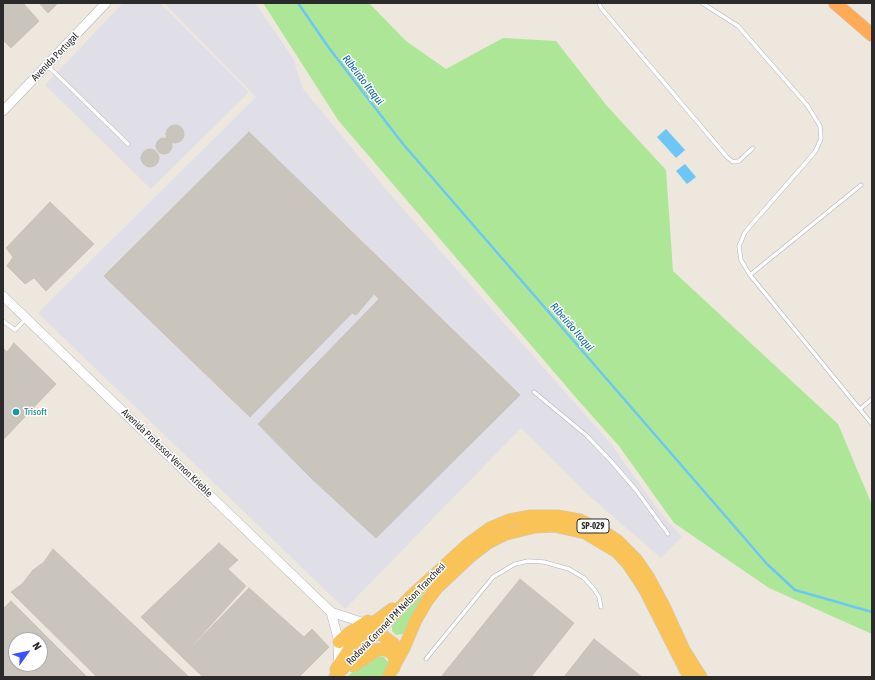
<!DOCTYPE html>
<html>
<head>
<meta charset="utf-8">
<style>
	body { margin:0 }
	#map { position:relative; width:875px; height:680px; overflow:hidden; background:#eee7dd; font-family:"Asap Condensed",sans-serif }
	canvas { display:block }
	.frame { position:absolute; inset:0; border:4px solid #2b2b2b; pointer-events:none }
	.north { position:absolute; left:8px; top:632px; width:40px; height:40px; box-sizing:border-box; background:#fff; border:1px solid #aaa; border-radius:50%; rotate:57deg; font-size:11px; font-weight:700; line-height:16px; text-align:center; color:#2b2b2b }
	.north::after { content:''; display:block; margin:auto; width:14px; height:18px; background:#3951ff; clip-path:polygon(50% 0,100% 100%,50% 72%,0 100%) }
</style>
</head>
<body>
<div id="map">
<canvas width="875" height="680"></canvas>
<div class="frame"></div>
<div class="north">N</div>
</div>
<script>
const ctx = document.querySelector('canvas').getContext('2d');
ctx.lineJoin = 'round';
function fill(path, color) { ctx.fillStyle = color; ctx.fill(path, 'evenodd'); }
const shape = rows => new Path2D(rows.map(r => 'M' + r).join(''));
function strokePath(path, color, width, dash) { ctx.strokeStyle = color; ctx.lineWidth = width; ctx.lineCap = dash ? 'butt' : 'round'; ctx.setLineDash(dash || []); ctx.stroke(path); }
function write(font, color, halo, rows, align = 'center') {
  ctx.font = font + ' "Asap Condensed",sans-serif'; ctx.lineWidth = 3; ctx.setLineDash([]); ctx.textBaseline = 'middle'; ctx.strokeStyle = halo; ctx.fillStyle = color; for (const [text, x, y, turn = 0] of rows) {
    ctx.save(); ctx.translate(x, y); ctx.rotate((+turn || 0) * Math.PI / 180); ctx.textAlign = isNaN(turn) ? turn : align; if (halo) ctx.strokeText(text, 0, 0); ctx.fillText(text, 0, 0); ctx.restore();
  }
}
fill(shape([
	[123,3,160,3,249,92,151,189,45,85],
	[164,3,255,3,293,58,303,89,389,193,611,444,659,511,682,537,661,558,586,493,521,428,345,609,38,313,256,97]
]), '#e0dee6');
fill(shape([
	[263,3,369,3,406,41,446,69,503,38,556,41,607,106,666,170,673,271,838,424,872,505,872,634,769,588,674,523,619,446,578,400,338,120],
	[427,588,403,634,396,635,392,631,392,625],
	[380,656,384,657,388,662,388,668,381,677,347,677,358,667]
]), '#ade697');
fill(shape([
	[666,129,685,150,676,158,657,137],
	[685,164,696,177,687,184,676,171]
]), '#6cc7f4');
strokePath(shape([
	[298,3,329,48,403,144,767,564,795,590,872,612]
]), '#6cc7f4', 2.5);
const building = shape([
	[3,3,23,3,39,21,11,48,3,40,3,3],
	[39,3,58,3,48,13,39,3],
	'166 134a9 9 0 1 1 18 0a9 9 0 1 1-18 0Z',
	[249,132,520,395,376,538,310,477,258,424,379,299,374,294,356,315,352,313,250,417,104,276,249,132],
	'156 146a8 8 0 1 1 16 0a8 8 0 1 1-16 0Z',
	'141 158a9 9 0 1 1 18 0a9 9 0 1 1-18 0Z',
	[50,202,94,244,46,291,34,278,25,284,7,266,13,257,6,248,50,202],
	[14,343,56,384,3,440,3,348,7,352,14,343],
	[219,543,238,560,228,569,246,586,182,657,141,617,219,543],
	[53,549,188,676,187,677,97,677,11,592,22,584,33,570,44,562,53,549],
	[520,579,574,623,531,677,441,677,520,579],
	[249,588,304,637,312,629,329,647,299,677,203,677,182,657,249,588],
	[11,601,87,677,3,677,3,609,11,601],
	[16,640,40,640,40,664,16,664,16,640],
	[594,639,642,677,564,677,594,639]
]);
fill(building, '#c9c4bc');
strokePath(building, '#c9c4b6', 1);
const service = shape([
	[599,3,601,8,727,157,733,162,739,161,753,148],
	[702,3,738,26,807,105,820,126,821,139,815,152,745,232,739,246,741,260,750,275],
	[48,66,128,144],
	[861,185,750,275,872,424],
	[3,321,15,330,26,319],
	[534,392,586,435,611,461,636,490,668,534],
	[860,409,872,399],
	[426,659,493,577,515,564,528,561,544,562,569,569,584,578,594,589,599,597,601,607]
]);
const tertiary = shape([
	[3,111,106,3],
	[3,296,331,612,364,623],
	[331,612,339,642,338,666]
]);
const trunk = shape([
	[372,628,394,644,397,651,395,657],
	[339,642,349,633,368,621],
	[353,666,379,649,389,651,395,657,394,668],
	[336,669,356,639,369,626,392,609],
	[335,677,410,597,468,544,490,528,509,520,531,516,557,516,580,520,603,531,618,541,636,559,649,578,664,606,684,650,701,677],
	[388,677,404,648,416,620,427,601,437,588,471,556,488,543,506,534,535,527,554,526,585,533,617,552,628,564,645,590,689,677]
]);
const motorway = shape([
	[835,3,872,35]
]);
strokePath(service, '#b1b2bf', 4.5);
strokePath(tertiary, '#b1b2bf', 10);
strokePath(trunk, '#c8c8c8', 13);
strokePath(motorway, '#c8c8c8', 14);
strokePath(service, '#fff', 3.5);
strokePath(tertiary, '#fff', 9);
strokePath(trunk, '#fac358', 12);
strokePath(motorway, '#ffaa57', 13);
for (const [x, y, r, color] of [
	[16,412,4,"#0f9aa8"]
]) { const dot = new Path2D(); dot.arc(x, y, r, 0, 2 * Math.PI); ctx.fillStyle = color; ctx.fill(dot); strokePath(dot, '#fff', 1.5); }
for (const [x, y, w] of [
	[593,526,32]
]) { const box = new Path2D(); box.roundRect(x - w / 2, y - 7, w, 14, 3); ctx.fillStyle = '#fff'; ctx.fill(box); strokePath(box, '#2b2b2b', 1); }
write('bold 9px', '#2b2b2b', null, [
	["SP-029",593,526]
]);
write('10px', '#2b2b2b', '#fff', [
	["Avenida Portugal",55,57,-46],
	["Avenida Professor Vernon Krieble",167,453,44],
	["Rodovia Coronel PM Nelson Tranchesi",396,614,-46]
]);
write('10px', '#0d838f', '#fff', [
	["Trisoft",24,412]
], 'left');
write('italic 11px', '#0863a3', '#fff', [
	["Ribeirão Itaqui",363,80,52],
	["Ribeirão Itaqui",572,327,49]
]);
</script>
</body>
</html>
